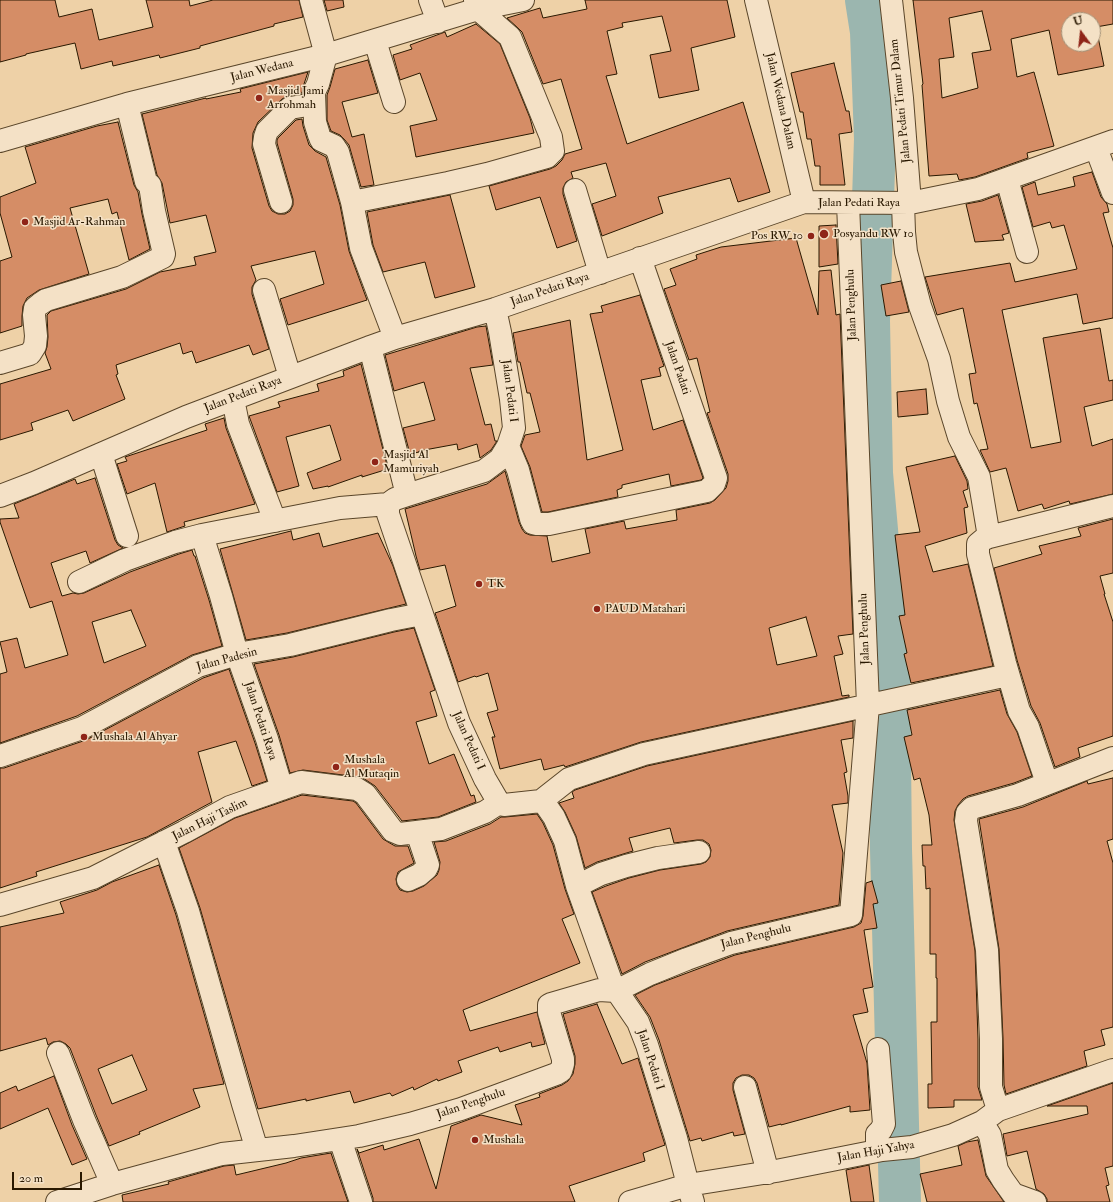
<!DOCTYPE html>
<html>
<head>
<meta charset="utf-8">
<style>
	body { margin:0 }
	#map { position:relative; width:1113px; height:1202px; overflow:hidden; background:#eed1a7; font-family:"IM FELL Double Pica",serif }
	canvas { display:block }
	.north { position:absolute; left:1061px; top:12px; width:40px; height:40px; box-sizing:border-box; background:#f4e1c6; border:1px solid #a39177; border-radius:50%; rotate:345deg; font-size:11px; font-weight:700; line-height:16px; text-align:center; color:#291800 }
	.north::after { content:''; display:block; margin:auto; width:14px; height:18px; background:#8f2418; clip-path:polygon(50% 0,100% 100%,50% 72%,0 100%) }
	.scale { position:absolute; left:12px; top:1172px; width:70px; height:18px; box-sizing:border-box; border:2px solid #291800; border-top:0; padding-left:5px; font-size:12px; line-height:14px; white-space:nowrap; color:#291800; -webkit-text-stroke:3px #f4e1c6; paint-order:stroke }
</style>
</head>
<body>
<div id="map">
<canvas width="1113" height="1202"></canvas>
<div class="north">U</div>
<div class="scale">20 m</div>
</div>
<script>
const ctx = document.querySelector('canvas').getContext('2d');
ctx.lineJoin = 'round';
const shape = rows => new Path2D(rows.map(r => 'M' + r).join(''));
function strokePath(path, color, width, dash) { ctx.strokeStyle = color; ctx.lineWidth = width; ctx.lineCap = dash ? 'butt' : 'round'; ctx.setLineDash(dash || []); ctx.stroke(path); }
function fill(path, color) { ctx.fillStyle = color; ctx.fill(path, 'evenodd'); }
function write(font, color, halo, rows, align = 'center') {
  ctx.font = font + ' "IM FELL Double Pica",serif'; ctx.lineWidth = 3; ctx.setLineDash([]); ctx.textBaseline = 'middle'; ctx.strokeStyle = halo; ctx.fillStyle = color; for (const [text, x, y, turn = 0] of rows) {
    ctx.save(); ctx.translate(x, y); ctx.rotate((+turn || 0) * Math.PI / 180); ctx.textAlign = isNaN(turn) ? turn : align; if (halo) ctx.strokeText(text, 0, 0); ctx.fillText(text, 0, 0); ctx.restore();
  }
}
strokePath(shape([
	[866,0,871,32,875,139,869,321,872,473,889,666,891,849,900,1202]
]), '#9bb6af', 42);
const building = shape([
	[0,0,55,0,59,17,92,9,99,40,153,27,146,0,189,0,190,6,213,0,299,0,303,17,274,24,274,26,200,46,200,48,160,58,159,55,113,66,112,61,81,69,75,43,26,54,26,55,0,62,0,0],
	[324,0,343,0,344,7,327,11,324,0],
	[585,0,727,0,735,37,691,48,699,90,659,98,650,55,671,51,662,16,622,23,623,27,607,31,617,74,606,76,627,144,743,102,770,192,738,202,730,178,658,197,663,213,602,236,592,204,616,196,606,163,571,172,573,178,566,182,563,188,563,194,577,241,557,248,540,197,496,210,489,186,550,169,556,166,562,160,565,154,582,149,561,79,543,84,522,32,518,28,507,18,540,8,543,18,587,9,585,0],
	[913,0,1113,0,1113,24,1096,27,1104,66,1058,75,1049,30,1011,39,1017,77,1034,72,1054,146,1027,153,1028,158,975,177,959,180,957,174,929,176,922,85,923,84,913,0],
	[982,11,991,50,972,53,978,88,942,98,939,59,954,57,949,18,982,11],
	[1069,20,1093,20,1093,44,1069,44,1069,20],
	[476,24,500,44,530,118,534,133,416,157,410,126,437,120,420,73,400,80,393,55,412,49,410,45,445,32,447,37,476,24],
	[368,60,378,93,342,102,352,137,364,134,374,185,361,187,349,145,344,139,340,135,331,131,327,120,327,95,330,87,335,69,368,60],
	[834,63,846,111,849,111,852,132,839,134,845,185,820,185,820,166,815,166,811,139,807,139,803,112,800,112,791,73,834,63],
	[308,72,303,87,302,93,288,96,282,99,258,122,253,133,252,148,269,206,272,211,278,214,285,214,290,211,293,205,293,199,277,143,277,140,278,138,296,120,302,119,303,126,309,145,315,151,326,157,340,205,349,251,367,300,288,325,280,299,324,284,315,251,251,266,256,280,252,287,252,294,269,349,253,355,249,345,196,363,192,351,183,354,180,343,116,365,118,374,116,375,125,399,73,421,68,410,31,423,33,430,0,440,0,384,51,369,45,353,47,347,48,337,47,315,51,311,126,289,160,272,196,265,194,257,216,252,206,215,170,223,162,183,157,175,142,114,206,98,206,99,241,92,240,89,308,72],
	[118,122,134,185,138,192,142,214,150,249,129,260,117,212,112,214,108,199,70,208,89,274,39,290,27,298,23,306,22,316,22,326,0,333,0,261,12,257,0,213,0,197,36,183,25,147,97,126,118,122],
	[1092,172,1101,197,1107,204,1109,212,1103,213,1113,248,1113,318,1083,324,1077,294,1002,310,1031,448,1061,442,1043,338,1100,328,1109,381,1113,380,1113,400,1084,407,1092,446,1113,439,1113,494,1070,504,1069,501,1044,509,1042,504,1018,511,1006,468,990,472,980,450,988,449,977,403,974,404,969,374,976,373,963,308,937,315,925,277,1010,263,1015,282,1077,269,1064,225,1052,228,1050,222,1033,227,1022,187,1035,182,1038,195,1075,186,1073,177,1092,172],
	[450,195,475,287,435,298,425,262,383,272,373,245,367,212,450,195],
	[998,195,1009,233,1002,235,1004,240,975,242,966,204,982,201,998,195],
	[836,225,838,264,819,267,819,226,836,225],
	[796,238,818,315,819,271,831,270,836,315,840,314,853,634,838,636,843,654,834,656,842,696,849,695,849,697,641,742,565,767,564,765,544,770,541,759,500,769,492,737,495,737,487,713,498,710,488,673,476,677,475,676,458,682,435,613,456,606,445,565,420,570,416,556,405,509,487,484,505,471,519,522,522,529,525,533,530,535,547,536,552,562,590,553,585,529,624,521,626,529,677,520,676,510,710,503,715,500,726,488,728,481,728,474,707,413,710,412,697,358,689,360,664,289,676,285,670,269,697,259,696,255,721,247,796,238],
	[806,617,817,656,777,665,769,628,806,617],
	[901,281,909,312,886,316,881,285,901,281],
	[640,295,664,366,659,368,661,376,641,380,653,430,683,420,703,478,701,480,671,486,669,474,622,485,622,488,617,490,618,497,548,512,542,512,530,467,521,446,525,435,540,432,530,393,527,393,520,362,518,362,513,333,570,320,587,460,623,450,590,314,603,312,601,306,640,295],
	[486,326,493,365,470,368,485,425,491,424,495,441,497,441,491,450,480,458,477,444,458,450,457,444,419,451,419,452,410,454,403,428,435,420,424,382,394,391,385,355,477,327,486,326],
	[361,364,388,469,362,477,362,475,328,487,328,486,313,489,307,473,341,460,330,425,286,437,299,486,277,492,249,416,280,407,278,402,319,391,317,384,344,376,343,371,361,364],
	[926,389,928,414,898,417,897,392,926,389],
	[224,418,226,428,255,504,184,522,185,526,167,532,155,483,127,494,117,464,127,461,125,457,207,430,205,424,224,418],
	[955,456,967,481,968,489,963,491,968,507,964,508,967,533,925,546,933,572,968,564,993,666,911,683,904,654,907,653,899,616,905,615,895,535,920,532,906,467,955,456],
	[95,478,115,540,118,545,123,548,90,563,86,551,51,563,62,596,73,593,78,594,84,593,130,572,179,554,192,550,194,556,195,556,209,600,222,646,192,655,77,716,0,743,0,674,7,672,0,642,17,638,25,668,68,655,52,601,30,608,0,522,0,519,19,518,14,504,75,479,77,484,95,478],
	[131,610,146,646,104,663,92,622,131,610],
	[1113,519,1113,573,1100,576,1105,594,1104,594,1113,622,1113,736,1078,748,1080,757,1055,767,1040,723,1031,706,1017,660,994,568,1042,554,1039,546,1081,536,1078,528,1113,519],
	[291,531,293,540,319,533,323,547,378,533,393,566,406,604,287,633,246,640,220,549,291,531],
	[414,628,435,690,430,692,437,716,416,722,429,764,454,754,471,796,474,795,476,802,438,817,402,821,375,786,363,778,359,777,303,770,290,773,279,735,254,664,293,657,394,632,414,628],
	[229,669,255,743,267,781,252,786,236,741,198,752,212,802,147,837,36,872,37,876,0,888,0,768,4,768,86,740,203,678,229,669],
	[1000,690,1007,714,1017,732,1032,776,1014,783,968,796,963,799,958,805,955,811,954,820,975,951,978,1039,978,1087,982,1100,954,1100,954,1107,928,1108,928,1084,932,1084,931,1022,937,1022,937,978,936,978,936,954,930,954,930,888,926,889,925,866,923,866,922,845,932,845,929,815,920,778,914,780,904,737,912,735,907,710,1000,690],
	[853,721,853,738,841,740,847,772,844,773,848,796,848,803,832,805,843,853,839,905,727,931,645,962,622,974,592,892,606,886,629,878,660,870,701,864,706,862,710,857,711,850,709,844,703,840,697,840,674,843,670,828,629,838,633,851,597,862,585,868,576,836,565,812,559,803,574,798,572,792,575,790,647,766,853,721],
	[1113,778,1113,839,1107,841,1113,863,1113,1027,1101,1030,1105,1045,1084,1051,1087,1066,1006,1094,1004,1085,1003,1038,999,949,979,819,1023,807,1087,781,1088,784,1113,778],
	[302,795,353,801,356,803,383,839,388,842,395,846,408,846,414,863,398,872,396,879,397,885,400,890,407,892,413,891,424,886,437,875,439,870,440,862,434,842,446,841,490,824,501,817,505,817,537,814,543,823,553,845,565,889,574,914,562,919,580,963,463,1010,470,1031,537,1012,545,1044,532,1047,531,1042,500,1052,498,1047,458,1061,462,1072,438,1081,437,1079,414,1090,413,1087,392,1096,390,1093,354,1103,350,1091,306,1101,306,1099,258,1109,200,908,179,848,235,818,302,795],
	[159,865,176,915,224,1084,193,1089,200,1107,139,1132,140,1134,109,1146,96,1115,70,1048,66,1044,60,1041,53,1042,48,1045,46,1038,0,1051,0,927,64,913,60,902,97,890,112,882,159,865],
	[132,1055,147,1090,112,1104,98,1069,132,1055],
	[872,881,878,903,873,904,877,928,864,930,873,987,863,989,868,1012,853,1015,867,1063,870,1110,850,1112,850,1106,781,1125,781,1124,769,1127,757,1083,754,1078,749,1075,742,1075,736,1078,733,1083,733,1090,745,1134,734,1136,733,1132,702,1141,701,1138,690,1141,659,1040,650,1017,635,995,655,985,735,955,854,927,861,923,863,916,866,883,872,881],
	[597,1004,622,1064,638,1058,665,1145,643,1153,645,1161,569,1186,575,1202,373,1202,373,1198,357,1149,359,1153,383,1145,384,1150,419,1139,436,1189,451,1126,481,1115,522,1125,515,1105,540,1097,539,1094,562,1085,568,1081,573,1074,575,1064,575,1056,563,1014,597,1004],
	[54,1076,72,1125,87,1159,72,1165,48,1108,0,1129,0,1093,16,1086,18,1091,54,1076],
	[1113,1083,1113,1166,1105,1168,1109,1185,1106,1186,1110,1202,1047,1202,1047,1199,1044,1194,1036,1189,1027,1151,1007,1156,1003,1134,1088,1114,1087,1106,1047,1106,1113,1083],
	[978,1140,986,1176,1004,1202,927,1202,920,1174,962,1165,958,1146,967,1142,978,1140],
	[331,1153,348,1202,123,1202,122,1195,169,1184,168,1182,224,1166,234,1165,236,1175,286,1163,301,1158,331,1153],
	[869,1165,874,1202,851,1202,846,1170,869,1165]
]);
fill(building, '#d58d66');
strokePath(building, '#291800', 1);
const minor = shape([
	[311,0,326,55,318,84,314,92,315,122,319,135,321,140,334,146,338,152,352,202],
	[430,0,438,22],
	[756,0,804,202],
	[891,0,902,98,910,203],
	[375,41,394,102],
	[0,141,127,104,326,55,478,9,523,0],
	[1096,148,1113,193],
	[1007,179,1027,252],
	[575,190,600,273],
	[281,202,264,144,265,137,267,131,290,108,314,104],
	[903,203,904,232,906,252,920,306,939,359,948,401,959,437,979,477,989,537],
	[264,290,290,377],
	[395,338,361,248,352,202,448,183,487,174,547,157,553,151,551,137,510,37,478,9,475,0],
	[370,347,407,495],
	[0,363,30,354,35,346,36,336,34,315,35,308,40,304,46,300,122,277,163,257,164,254,154,211,150,185,146,182,127,104],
	[233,399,238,424,275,521],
	[508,446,518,470,531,519,533,523,537,524,549,524,707,491,714,484,716,478,640,258],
	[101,454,127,536],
	[0,496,34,483,186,417,370,347,395,338,495,309,804,202,910,203,978,189,1113,141],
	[388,504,388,514,459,723,485,779,499,803,504,805,541,801,545,804,554,817,565,841,577,886,612,984,638,1022,647,1045,676,1138,688,1185,693,1202],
	[388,504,395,499,407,495,484,471,500,459,508,446,514,428,511,399,500,332,495,309],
	[202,535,221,596,237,654,267,739,282,789],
	[79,582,125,560,175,542,202,535,340,508,388,504],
	[0,756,82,728,198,666,237,654,290,645,391,620,422,614],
	[1047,783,1028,727,1019,711,1005,663,978,554,978,544,984,539,989,537,1113,506],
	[541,801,569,779,644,754,1008,675],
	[164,842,188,911,243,1104,257,1150],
	[408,880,419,875,426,869,428,865,417,832],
	[577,886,601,874,626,866,658,858,699,852],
	[0,905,93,878,184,832,230,807,301,782,357,789,365,794,393,831,400,834,441,829,485,812,499,803],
	[58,1053,84,1120,112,1184],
	[745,1087,768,1173],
	[998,1110,991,1087,991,1039,987,950,966,821,967,813,972,808,1018,795,1113,758],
	[982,1122,990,1135,997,1170,1003,1180,1013,1194,1035,1202],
	[340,1139,361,1202],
	[877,1151,877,1134,881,1130,884,1124,878,1049],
	[57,1202,112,1184,222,1154,294,1146,359,1136,410,1124,461,1109,556,1074,561,1071,563,1064,563,1059,549,1012,549,1005,551,1004,599,990,616,991,650,974,687,959,731,943,851,915,868,705,848,203],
	[630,1202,688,1185,776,1171,882,1150,912,1147,953,1135,982,1122,998,1110,1113,1070]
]);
strokePath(minor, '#5a462a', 24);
strokePath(minor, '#f4e1c6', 22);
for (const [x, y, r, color] of [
	[259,98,4,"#8f2418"],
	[25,222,4,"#8f2418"],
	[824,234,5,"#8f2418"],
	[811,236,4,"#8f2418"],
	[375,462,4,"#8f2418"],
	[479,584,4,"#8f2418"],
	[597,609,4,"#8f2418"],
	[84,737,4,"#8f2418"],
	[336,767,4,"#8f2418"],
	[475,1140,4,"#8f2418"]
]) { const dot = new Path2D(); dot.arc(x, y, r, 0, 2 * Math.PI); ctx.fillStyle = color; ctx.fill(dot); strokePath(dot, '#f4e1c6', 1.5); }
write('12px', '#291800', '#f4e1c6', [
	["Jalan Wedana",262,71,-14],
	["Jalan Wedana Dalam",780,101,77],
	["Jalan Pedati Timur Dalam",901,101,-96],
	["Jalan Pedati Raya",859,203],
	["Jalan Pedati Raya",550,290,-19],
	["Jalan Penghulu",852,305,-92],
	["Jalan Padati",677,368,71],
	["Jalan Pedati I",509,391,83],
	["Jalan Pedati Raya",243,395,-21],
	["Jalan Penghulu",865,629,-92],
	["Jalan Padesin",227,660,-15],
	["Jalan Pedati Raya",260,721,72],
	["Jalan Pedati I",468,741,66],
	["Jalan Haji Taslim",210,820,-26],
	["Jalan Penghulu",756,937,-14],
	["Jalan Pedati I",650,1060,72],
	["Jalan Penghulu",471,1104,-19],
	["Jalan Haji Yahya",876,1152,-10]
]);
write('12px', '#291800', '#f4e1c6', [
	["Masjid Jami",267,91],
	["Arrohmah",267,105],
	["Masjid Ar-Rahman",33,222],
	["Posyandu RW 10",833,234],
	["Pos RW 10",803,236,"right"],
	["Masjid Al",383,455],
	["Mamuriyah",383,469],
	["TK",487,584],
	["PAUD Matahari",605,609],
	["Mushala Al Ahyar",92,737],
	["Mushala",344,760],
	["Al Mutaqin",344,774],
	["Mushala",483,1140]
], 'left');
</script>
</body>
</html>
